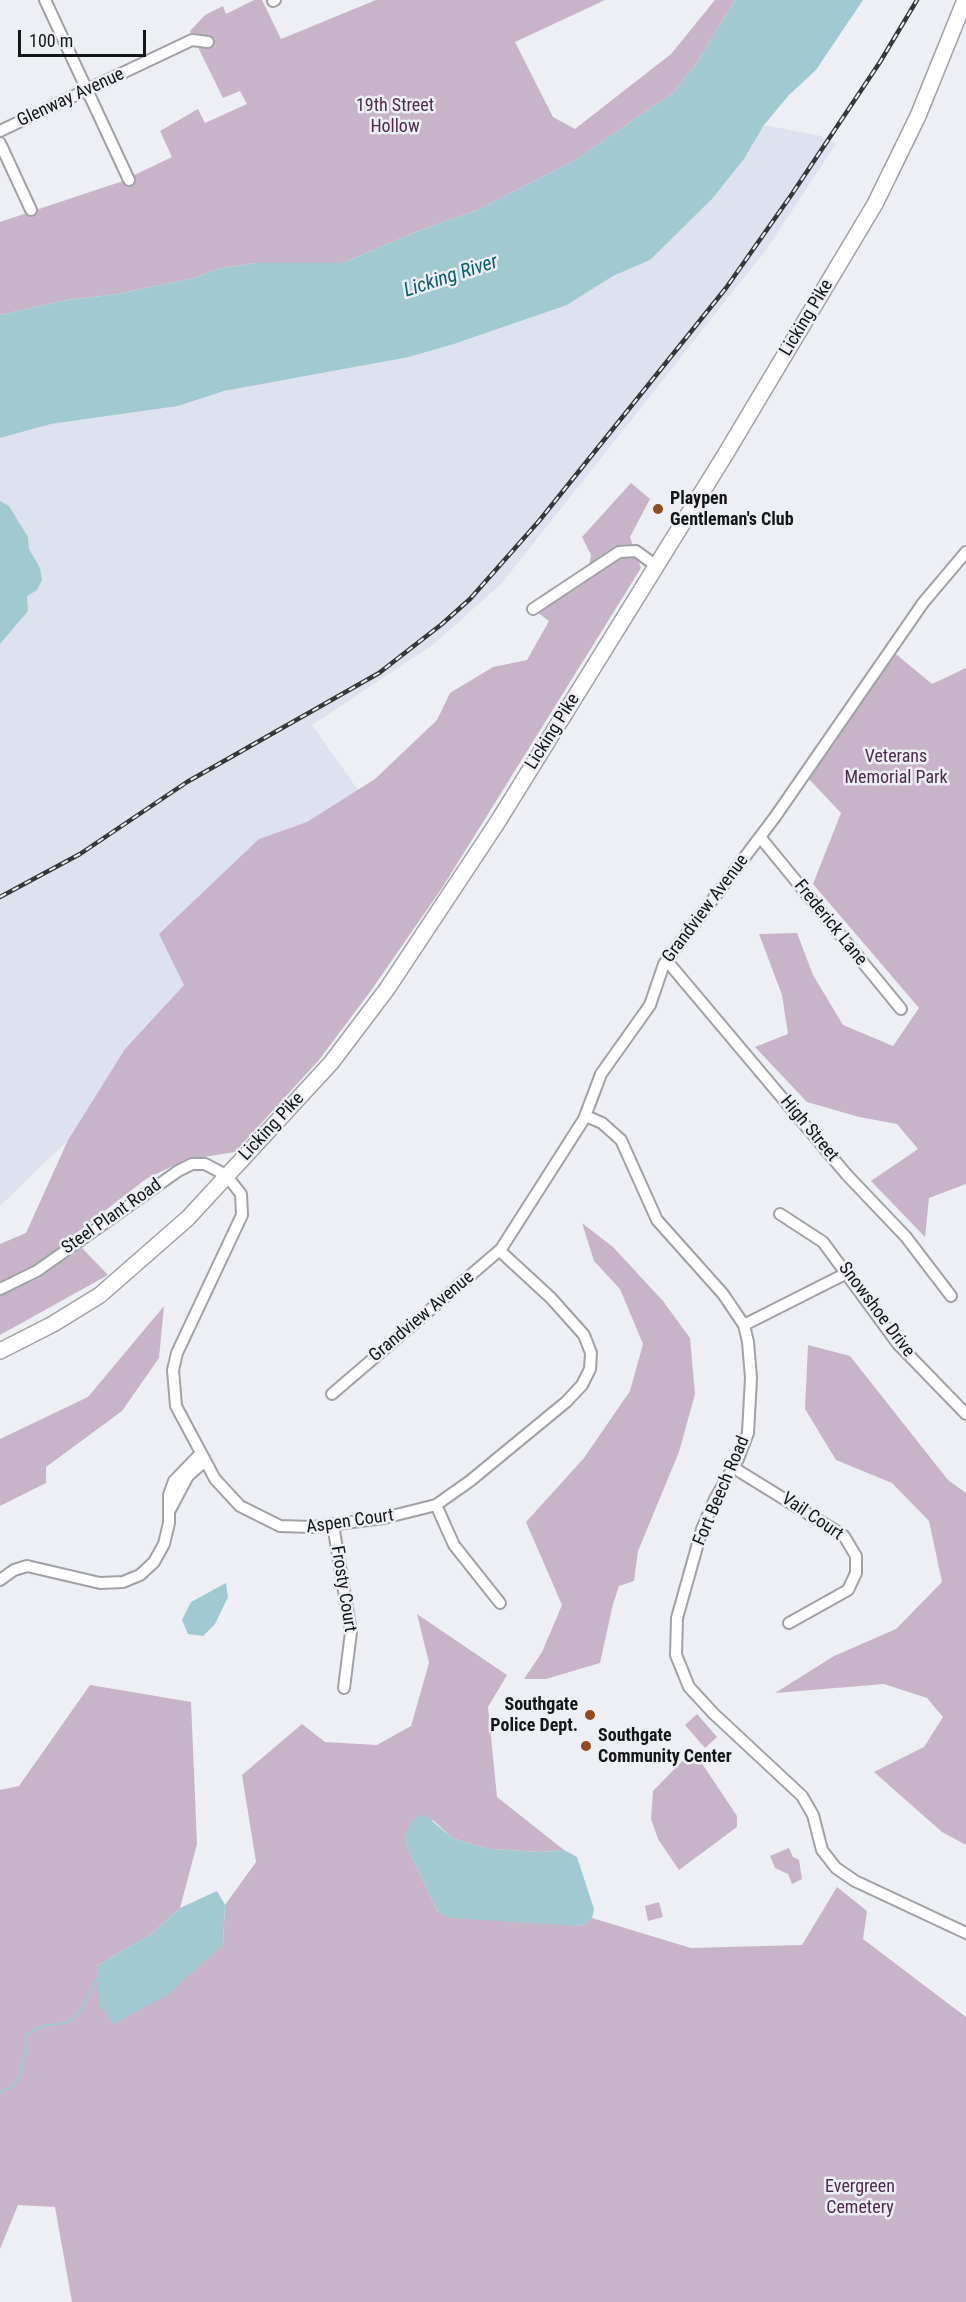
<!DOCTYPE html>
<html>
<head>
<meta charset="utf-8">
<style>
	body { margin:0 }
	#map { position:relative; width:966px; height:2302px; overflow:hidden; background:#edeff4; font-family:"Roboto Condensed",sans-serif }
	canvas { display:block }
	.scale { position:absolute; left:18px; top:30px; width:128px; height:27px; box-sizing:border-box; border:3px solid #141516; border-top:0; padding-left:8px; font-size:18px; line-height:21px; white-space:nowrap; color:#141516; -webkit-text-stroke:4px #edeff4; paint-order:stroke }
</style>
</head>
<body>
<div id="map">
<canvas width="966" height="2302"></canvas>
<div class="scale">100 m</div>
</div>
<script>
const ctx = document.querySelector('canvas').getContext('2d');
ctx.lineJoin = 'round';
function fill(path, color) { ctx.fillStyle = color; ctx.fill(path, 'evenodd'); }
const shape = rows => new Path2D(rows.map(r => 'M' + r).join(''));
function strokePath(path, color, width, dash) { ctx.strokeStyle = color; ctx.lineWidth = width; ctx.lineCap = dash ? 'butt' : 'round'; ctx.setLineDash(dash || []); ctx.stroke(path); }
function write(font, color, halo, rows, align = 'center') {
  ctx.font = font + ' "Roboto Condensed",sans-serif'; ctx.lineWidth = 5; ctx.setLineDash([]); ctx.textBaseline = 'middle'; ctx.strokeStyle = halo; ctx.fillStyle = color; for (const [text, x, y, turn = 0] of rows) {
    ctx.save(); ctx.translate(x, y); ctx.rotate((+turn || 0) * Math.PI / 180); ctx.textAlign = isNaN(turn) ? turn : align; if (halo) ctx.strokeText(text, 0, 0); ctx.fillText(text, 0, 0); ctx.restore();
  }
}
fill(shape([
	[764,125,821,136,836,144,766,250,502,583,434,644,312,725,358,790,307,822,259,839,184,985,125,1049,68,1140,0,1206,0,438,51,424,178,406,224,391,409,357,454,344,567,305,613,276,650,260,712,199,744,159]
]), '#dde2ee');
fill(shape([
	[254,0,262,0,281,39,376,0,605,0,515,42,553,117,575,129,671,54,715,0,735,0,696,64,673,93,575,160,480,209,413,233,343,263,256,263,222,268,190,279,118,294,67,300,0,315,0,222,120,182,172,157,160,131,198,109,205,123,247,104,240,91,223,98,190,31,205,15,223,6,226,14],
	[631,483,650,499,630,537,641,568,442,888,370,992,319,1060,235,1152,185,1160,146,1179,71,1237,35,1269,0,1281,0,1244,26,1233,68,1140,125,1049,184,985,159,934,259,839,307,822,375,779,437,720,450,693,493,667,527,660,549,621,537,612,586,582,591,555,582,537],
	[891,650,932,684,966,668,966,1184,929,1198,925,1237,871,1181,918,1149,897,1124,859,1117,807,1102,755,1047,788,1034,782,995,759,934,797,933,813,975,843,1025,893,1046,919,1008,813,884,841,813,805,775],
	[582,1223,613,1247,663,1301,690,1338,695,1394,679,1452,638,1551,634,1581,619,1586,613,1604,600,1663,546,1679,524,1679,542,1652,562,1605,526,1522,584,1458,630,1391,643,1344,620,1289,594,1261],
	[82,1248,108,1275,0,1335,0,1295,37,1279],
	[164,1306,159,1358,122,1411,46,1467,46,1483,0,1506,0,1439,88,1397],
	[808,1345,850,1356,948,1480,966,1493,966,1845,942,1832,874,1772,924,1747,943,1717,927,1698,884,1684,775,1693,834,1656,896,1629,942,1582,929,1521,892,1483,836,1460,805,1409],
	[417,1614,507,1675,488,1707,497,1797,564,1850,542,1852,489,1849,452,1838,433,1820,406,1845,438,1912,582,1926,592,1918,691,1948,802,1945,837,1887,867,1911,863,1939,966,2017,966,2302,72,2302,55,2207,18,2205,0,2249,0,1790,19,1786,90,1685,191,1702,197,1844,180,1908,150,1935,97,1966,98,1977,223,1944,225,1905,256,1862,242,1775,302,1724,325,1742,377,1745,411,1726,429,1663],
	[697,1714,717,1737,705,1748,685,1725],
	[693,1750,737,1816,737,1827,679,1870,658,1839,651,1819,653,1791],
	[789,1848,793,1857,799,1860,802,1879,792,1884,788,1874,775,1868,770,1856],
	[659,1902,663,1917,648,1921,645,1906]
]), '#c8b4c8');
fill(shape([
	[735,0,863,0,816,70,789,95,764,125,744,159,712,199,650,260,613,276,567,305,454,344,409,357,224,391,178,406,51,424,0,438,0,315,67,300,118,294,190,279,222,268,256,263,343,263,413,233,480,209,575,160,673,93,696,64],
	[0,501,9,506,28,537,29,549,40,568,42,580,37,590,27,596,28,611,0,644],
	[226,1583,228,1597,215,1624,203,1636,188,1634,182,1620,191,1602],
	[425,1815,452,1838,489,1849,542,1852,564,1850,577,1857,594,1909,592,1918,582,1926,450,1918,438,1912,406,1845,406,1834,410,1825,418,1816],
	[217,1891,225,1905,223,1944,169,1994,114,2024,99,2005,97,1966,150,1935,180,1908]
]), '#a0c9d2');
strokePath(shape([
	[0,2092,12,2087,21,2076,27,2034,44,2026,70,2022,82,2009,98,1977]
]), '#a0c9d2', 2);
const minor = shape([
	[45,0,129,180],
	[273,1,275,0],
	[0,131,192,40,208,42],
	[0,143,31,210],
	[533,609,619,552,636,551,655,565],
	[760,837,901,1009],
	[667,961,847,1175,906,1237,951,1296],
	[586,1116,602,1123,621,1140,657,1220,723,1294,744,1325,748,1342,751,1378,748,1433,738,1459,715,1499,702,1529,677,1618,676,1655,689,1687,714,1714,802,1796,813,1815,822,1850,836,1868,855,1881,966,1933],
	[780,1214,823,1242,898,1344,966,1414],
	[0,1289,37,1271,178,1171,192,1164,205,1164,226,1175,241,1194,242,1215,177,1353,173,1370,176,1406,215,1479,240,1506,280,1526,313,1527,384,1518,436,1505,470,1481,566,1402,582,1385,590,1369,591,1353,584,1335,551,1298,500,1251],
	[744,1325,847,1273],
	[332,1394,501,1249,584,1119,601,1074,650,1005,664,964,775,817,923,603,966,552],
	[734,1468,844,1536,856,1556,856,1573,848,1590,789,1623],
	[436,1505,454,1545,500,1603],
	[170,1510,188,1476,205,1461],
	[333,1525,351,1632,344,1688],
	[0,1580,14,1570,27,1566,100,1583,123,1582,140,1575,154,1562,164,1544,169,1523,169,1495,174,1481,201,1453]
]);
const primary = shape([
	[0,1351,53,1324,100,1295,188,1218,331,1063,387,989,497,823,725,455,875,204,918,116,965,0]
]);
strokePath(minor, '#a0a2a6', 14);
strokePath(primary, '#a0a2a6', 18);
strokePath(minor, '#fff', 10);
strokePath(primary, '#fff', 15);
const rail = shape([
	[0,897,80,854,187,782,379,673,442,624,470,599,539,521,726,288,792,194,880,62,917,0]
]);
strokePath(rail, '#363739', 4.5);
strokePath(rail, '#edeff4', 2, [7]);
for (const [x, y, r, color] of [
	[658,509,6,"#904c1f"],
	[590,1715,6,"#904c1f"],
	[586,1746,6,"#904c1f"]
]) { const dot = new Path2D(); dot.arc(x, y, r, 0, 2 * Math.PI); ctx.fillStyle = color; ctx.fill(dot); strokePath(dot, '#edeff4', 2); }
write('18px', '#141516', '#edeff4', [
	["Glenway Avenue",71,98,-25],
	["Licking Pike",807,318,-59],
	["Licking Pike",553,732,-58],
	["Grandview Avenue",706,909,-53],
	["Frederick Lane",830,923,51],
	["Licking Pike",272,1127,-47],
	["High Street",809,1129,50],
	["Steel Plant Road",112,1217,-35],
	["Snowshoe Drive",876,1310,53],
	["Grandview Avenue",422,1317,-40],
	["Fort Beech Road",722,1491,-67],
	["Vail Court",812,1517,34],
	["Aspen Court",350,1522,-8],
	["Frosty Court",343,1589,81]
]);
write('18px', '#4d2a4e', '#edeff4', [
	["19th Street",395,106],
	["Hollow",395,127],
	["Veterans",896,757],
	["Memorial Park",896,778],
	["Evergreen",860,2187],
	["Cemetery",860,2208]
]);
write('bold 18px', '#141516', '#edeff4', [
	["Playpen",670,499],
	["Gentleman's Club",670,520],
	["Southgate",578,1705,"right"],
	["Police Dept.",578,1726,"right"],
	["Southgate",598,1736],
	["Community Center",598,1757]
], 'left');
write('italic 20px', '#095f6d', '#edeff4', [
	["Licking River",451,277,-18]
]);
</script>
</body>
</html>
